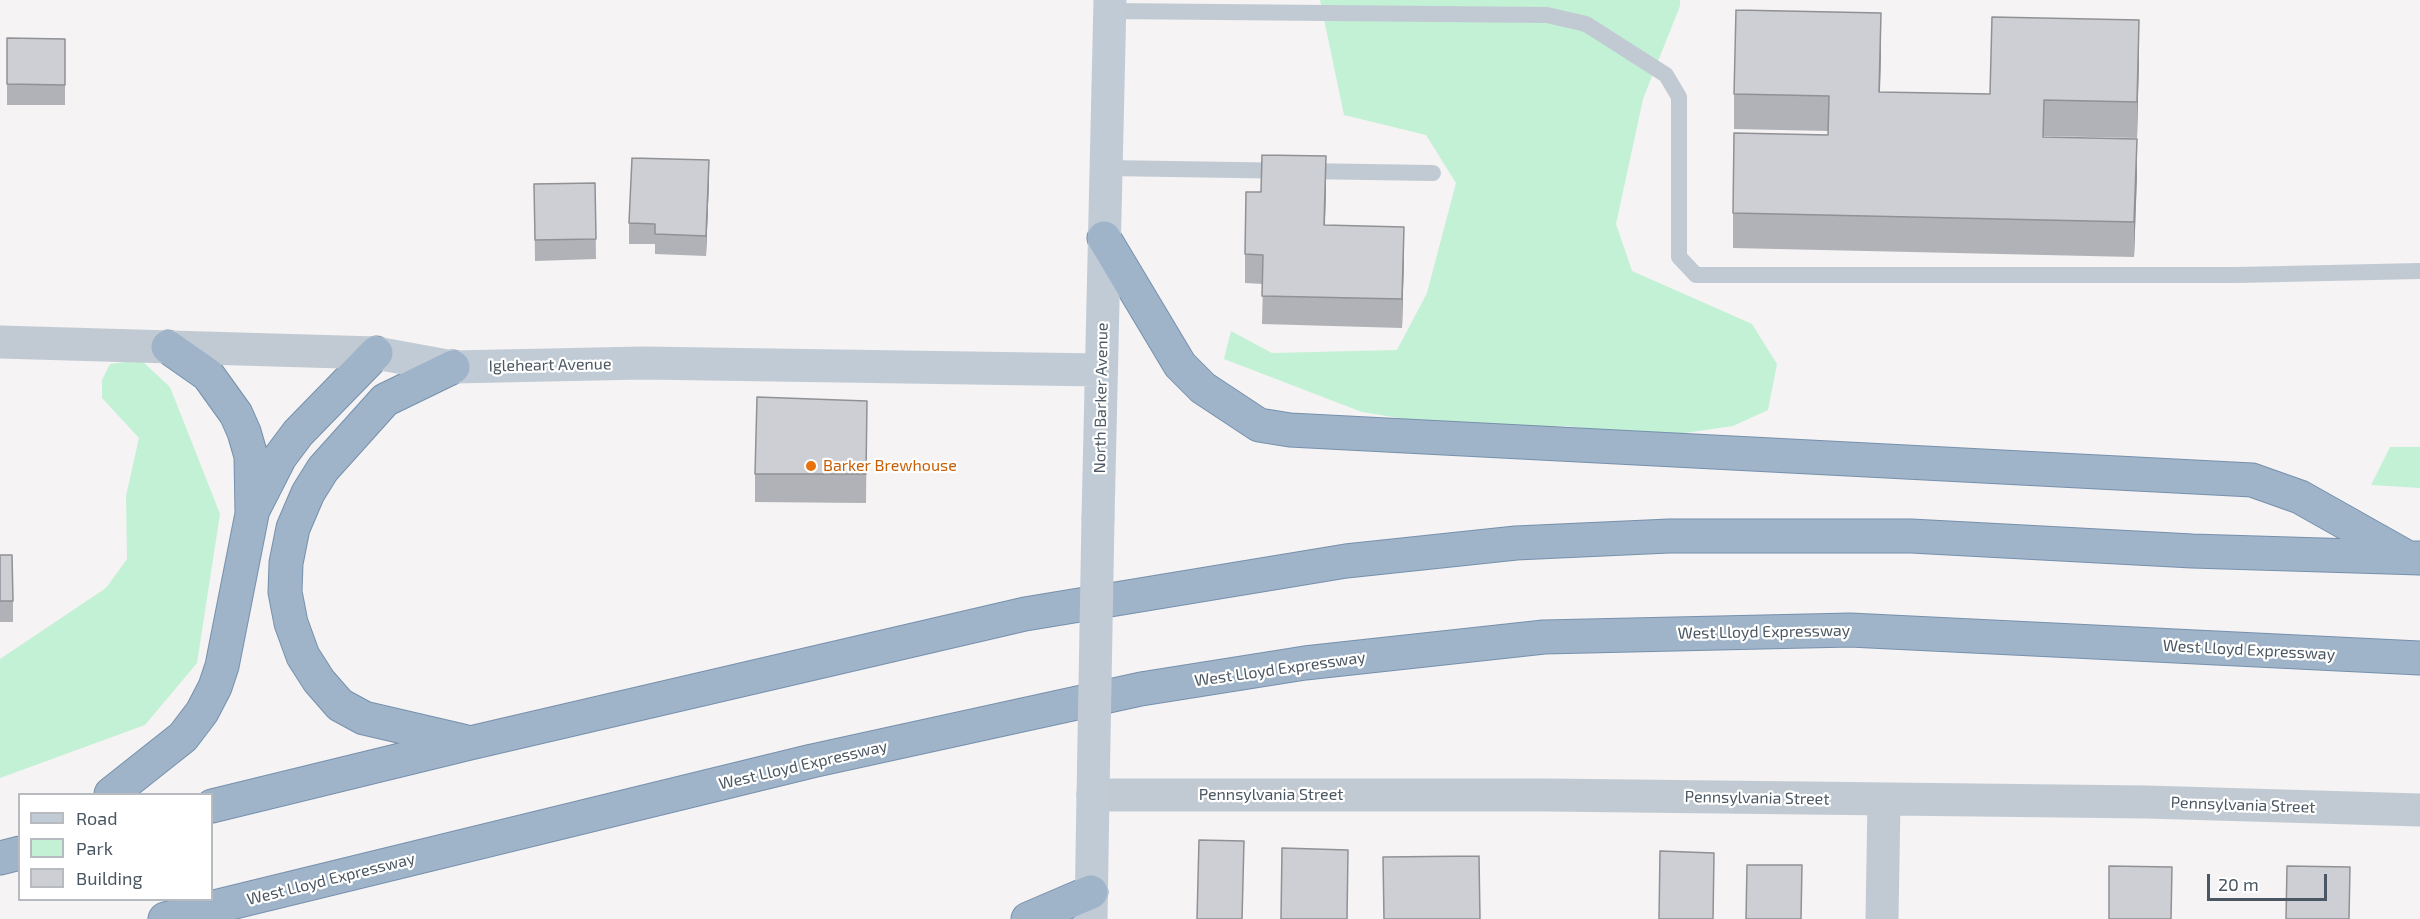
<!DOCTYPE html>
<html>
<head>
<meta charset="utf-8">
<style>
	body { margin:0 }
	#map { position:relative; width:2420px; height:919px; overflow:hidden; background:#f5f3f3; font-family:"Exo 2",sans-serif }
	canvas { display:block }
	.legend { position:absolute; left:18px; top:793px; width:195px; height:108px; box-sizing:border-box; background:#fff; border:2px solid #b7bbc0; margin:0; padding:8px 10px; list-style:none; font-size:18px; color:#4a5661 }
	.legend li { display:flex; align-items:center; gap:12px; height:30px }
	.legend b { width:30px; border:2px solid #b7bbc0 }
	.scale { position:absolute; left:2207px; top:874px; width:120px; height:27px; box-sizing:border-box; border:3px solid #4a5661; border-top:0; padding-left:8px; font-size:18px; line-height:21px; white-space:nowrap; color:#4a5661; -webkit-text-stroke:4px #fff; paint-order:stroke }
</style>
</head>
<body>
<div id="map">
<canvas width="2420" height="919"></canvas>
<ul class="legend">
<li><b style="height:8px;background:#c1cbd6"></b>Road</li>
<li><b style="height:16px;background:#c3f1d5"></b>Park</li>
<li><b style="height:16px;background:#cdcfd5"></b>Building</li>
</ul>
<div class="scale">20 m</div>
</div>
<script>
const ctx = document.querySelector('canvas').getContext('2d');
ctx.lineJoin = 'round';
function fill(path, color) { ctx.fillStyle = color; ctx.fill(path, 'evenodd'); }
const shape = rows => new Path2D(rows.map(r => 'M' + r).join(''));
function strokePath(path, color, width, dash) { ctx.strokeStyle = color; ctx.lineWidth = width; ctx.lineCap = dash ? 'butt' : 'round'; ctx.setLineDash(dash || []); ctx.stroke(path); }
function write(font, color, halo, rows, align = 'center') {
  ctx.font = font + ' "Exo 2",sans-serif'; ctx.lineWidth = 4.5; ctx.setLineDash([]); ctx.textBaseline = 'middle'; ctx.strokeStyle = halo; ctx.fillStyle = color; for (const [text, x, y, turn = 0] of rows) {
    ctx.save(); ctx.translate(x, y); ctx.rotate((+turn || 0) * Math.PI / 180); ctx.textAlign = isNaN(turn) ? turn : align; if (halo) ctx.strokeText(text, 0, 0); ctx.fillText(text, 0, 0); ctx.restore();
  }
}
fill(shape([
	[1320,0,1680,0,1680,6,1643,99,1616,224,1632,271,1752,324,1777,364,1768,410,1733,426,1657,437,1567,426,1466,429,1362,412,1224,359,1231,331,1272,353,1397,350,1427,293,1456,183,1426,135,1344,115],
	[141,360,170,387,220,514,197,663,145,725,0,778,0,659,106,588,127,559,126,496,139,438,102,398,102,380,110,364],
	[2390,447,2420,447,2420,488,2371,485]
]), '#c3f1d5');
const trunk = shape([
	[1104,238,1180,365,1203,388,1259,425,1290,430,2252,480,2300,497,2403,555],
	[453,367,385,400,323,469,308,493,293,528,286,563,285,592,291,623,303,656,319,681,340,705,364,718,463,741],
	[254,508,280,457,298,433,376,353],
	[111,794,183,737,202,712,215,687,222,666,252,514,251,456,244,432,236,414,208,375,168,347],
	[212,806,470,743,1025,614,1346,561,1516,543,1669,536,1911,536,2192,551,2420,558],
	[0,858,20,853],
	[165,919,812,761,1141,689,1305,663,1544,637,1850,630,2420,658],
	[1028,919,1091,892]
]);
strokePath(trunk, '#7690ad', 35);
strokePath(shape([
	[1109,11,1547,15,1586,24,1666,75,1679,97,1679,257,1696,275,2236,275,2420,271],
	[1106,168,1433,173]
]), '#c1cad2', 16);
strokePath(shape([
	[0,342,376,353],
	[1093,795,1547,795,2147,802,2420,810],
	[1882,919,1884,800]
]), '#c1cad2', 33);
strokePath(shape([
	[376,353,453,367,643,363,1101,370],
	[1098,518,1110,0],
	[1091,919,1093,795]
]), '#c1cbd6', 33);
strokePath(trunk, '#9fb4c9', 33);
strokePath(shape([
	[1093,795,1098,518]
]), '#c1cbd6', 33);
fill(shape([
	[7,38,65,39,65,105,7,105],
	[1881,49,1880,92,1990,94,2139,56,2137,138,2044,136,2044,137,2137,175,2134,257,1733,248,1733,213,1828,135,1828,131,1734,129,1734,94],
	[709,180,706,256,655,254,655,244,629,244,629,223],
	[595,183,596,259,535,261,534,184],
	[1326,185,1325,225,1404,255,1402,328,1262,324,1263,284,1245,283,1245,254,1261,192],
	[867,401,866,503,755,502,755,474],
	[0,555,13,601,13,622,0,622]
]), '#b0b2b7');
fill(shape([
	[1881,13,1881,49,1879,127,1879,92],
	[2139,20,2139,56,2137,138,2137,102],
	[2137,139,2137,175,2134,257,2134,222],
	[1326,156,1326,185,1324,254,1324,225],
	[709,160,709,180,706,256,706,236],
	[1404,227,1404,255,1402,328,1402,299]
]), '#909195');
const building = shape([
	[1736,10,1881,13,1879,92,1990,94,1992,17,2139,20,2137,102,2044,100,2043,137,2137,139,2134,222,1733,213,1734,133,1828,135,1829,96,1734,94,1736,10],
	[7,38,65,39,65,85,7,84,7,38],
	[1262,155,1326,156,1324,225,1404,227,1402,299,1262,296,1263,255,1245,254,1246,192,1261,192,1262,155],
	[632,158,709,160,706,236,655,234,655,224,629,223,632,158],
	[595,183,596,239,535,240,534,184,595,183],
	[757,397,867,401,866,474,755,474,757,397],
	[0,555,12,555,13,601,0,601,0,555],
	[1199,840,1244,841,1242,919,1197,919,1199,840],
	[1282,848,1348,850,1347,919,1281,919,1282,848],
	[1660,851,1714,853,1713,919,1659,919,1660,851],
	[1479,856,1480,919,1384,919,1383,857,1479,856],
	[1747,865,1802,865,1801,919,1746,919,1747,865],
	[2109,866,2172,867,2171,919,2109,919,2109,866],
	[2287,866,2350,867,2349,919,2286,919,2287,866]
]);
fill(building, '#cdcfd5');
strokePath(building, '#909195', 1.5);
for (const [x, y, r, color] of [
	[811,466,6,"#e8710a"]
]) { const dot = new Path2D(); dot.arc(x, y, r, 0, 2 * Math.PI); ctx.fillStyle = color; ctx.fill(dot); strokePath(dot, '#fff', 2); }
write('16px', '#4a5661', '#fff', [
	["Igleheart Avenue",550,365,-1],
	["North Barker Avenue",1101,398,-89],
	["West Lloyd Expressway",1764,632,-1],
	["West Lloyd Expressway",2249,650,3],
	["West Lloyd Expressway",1280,669,-8],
	["West Lloyd Expressway",803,765,-13],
	["Pennsylvania Street",1271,795],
	["Pennsylvania Street",1757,798,1],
	["Pennsylvania Street",2243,805,2],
	["West Lloyd Expressway",331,879,-14]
]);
write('16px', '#c56008', '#fff', [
	["Barker Brewhouse",823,466]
], 'left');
</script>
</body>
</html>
